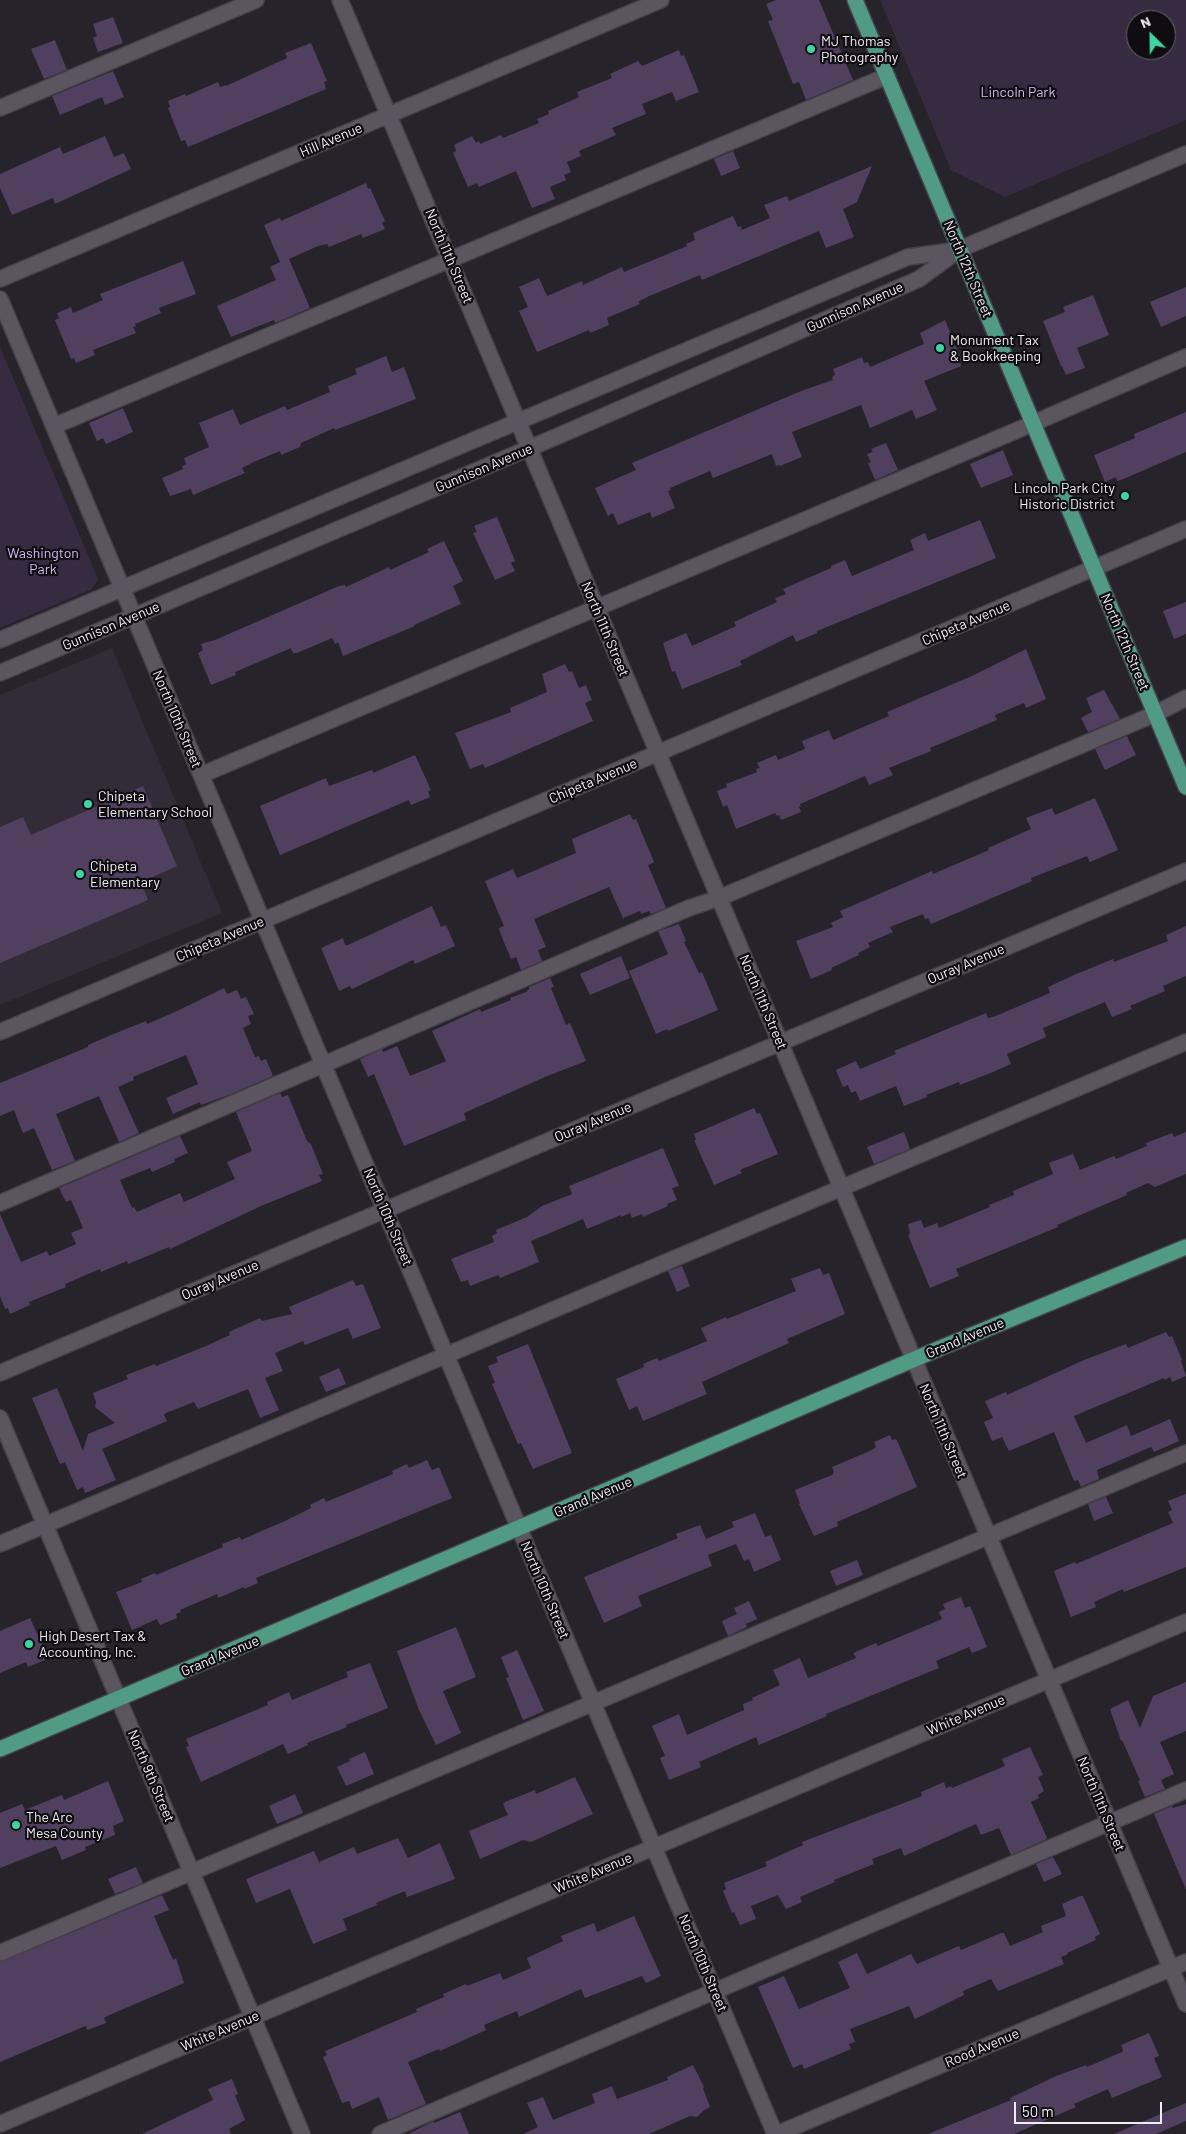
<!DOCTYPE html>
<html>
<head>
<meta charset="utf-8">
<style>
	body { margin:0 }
	#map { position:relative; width:1186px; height:2134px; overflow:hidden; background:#27232b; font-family:Barlow,sans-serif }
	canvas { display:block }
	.north { position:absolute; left:1126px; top:10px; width:50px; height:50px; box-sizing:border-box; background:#0f0d11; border:1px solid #69666b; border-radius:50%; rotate:337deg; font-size:14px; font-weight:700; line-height:20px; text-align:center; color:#efecf2 }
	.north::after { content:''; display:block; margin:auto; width:18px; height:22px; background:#3fd4a2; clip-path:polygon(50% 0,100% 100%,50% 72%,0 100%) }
	.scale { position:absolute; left:1014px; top:2102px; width:148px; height:22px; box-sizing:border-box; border:2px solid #efecf2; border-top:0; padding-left:6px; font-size:15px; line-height:18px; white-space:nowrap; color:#efecf2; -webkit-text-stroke:4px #0f0d11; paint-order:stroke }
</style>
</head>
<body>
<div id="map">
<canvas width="1186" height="2134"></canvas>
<div class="north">N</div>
<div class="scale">50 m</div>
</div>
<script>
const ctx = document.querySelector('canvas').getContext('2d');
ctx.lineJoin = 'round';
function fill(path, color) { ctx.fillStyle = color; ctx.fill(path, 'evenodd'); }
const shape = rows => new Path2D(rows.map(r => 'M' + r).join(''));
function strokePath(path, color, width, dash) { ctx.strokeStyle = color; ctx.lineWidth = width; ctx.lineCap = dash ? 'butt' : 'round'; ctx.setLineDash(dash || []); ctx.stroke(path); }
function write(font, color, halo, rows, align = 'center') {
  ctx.font = font + ' Barlow,sans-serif'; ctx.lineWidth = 4.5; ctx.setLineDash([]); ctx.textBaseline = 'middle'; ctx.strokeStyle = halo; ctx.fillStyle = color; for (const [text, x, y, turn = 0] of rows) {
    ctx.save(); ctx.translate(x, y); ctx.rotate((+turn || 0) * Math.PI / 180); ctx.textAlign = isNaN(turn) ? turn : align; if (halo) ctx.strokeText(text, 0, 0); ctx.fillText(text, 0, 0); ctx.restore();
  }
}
fill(shape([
	[112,648,222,913,0,1005,0,695]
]), '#322b38');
fill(shape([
	[880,0,1186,0,1186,120,1005,197,951,170],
	[1136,20,1166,20,1166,50,1136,50],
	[0,347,98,579,92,589,0,628]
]), '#372b41');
fill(shape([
	[776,0,819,0,853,80,806,100,799,82,793,84,768,21,773,20,766,4],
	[113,17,123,43,98,52,93,38,97,36,93,24],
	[55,40,67,70,44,79,31,49],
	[311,43,327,81,324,82,326,89,188,147,185,140,181,141,168,108,170,107,168,101,185,94,186,96,218,82,220,87,226,85,226,86,287,58,285,53],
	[679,50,681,56,684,55,699,92,676,101,672,92,642,104,646,114,612,128,616,135,579,151,581,156,567,162,571,172,564,175,566,180,550,187,555,199,532,208,516,171,479,187,477,183,468,187,453,153,456,151,454,145,472,136,476,143,479,141,480,144,501,135,503,138,539,123,537,119,549,114,548,111,579,97,577,92,612,78,610,74,638,61,642,66],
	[113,71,124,97,105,105,102,97,60,115,52,96],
	[105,136,114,157,124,153,131,169,55,204,53,198,12,215,0,188,0,174,60,147,63,154],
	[733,151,740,168,721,176,714,159],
	[872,166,857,202,843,209,854,237,826,248,819,231,702,280,700,275,647,297,638,302,640,304,607,318,609,325,590,333,589,330,537,352,519,311,528,307,519,287,539,278,547,296,582,281,583,285,622,267,624,272,687,246,686,244,695,240,693,233,733,216,738,227,741,226,742,230,770,218,764,205,787,196,789,201],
	[366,183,368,189,370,188,385,221,382,223,385,229,363,238,361,234,329,247,327,244,318,246,289,259,310,308,275,323,274,320,231,337,217,306,276,280,270,267,280,262,264,225,280,218,281,221],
	[183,261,196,294,159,308,161,313,135,324,136,326,133,327,136,333,93,350,95,355,76,363,74,358,71,359,55,320,59,318,57,313,71,307,73,313,103,300,100,294],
	[1186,287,1186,316,1161,327,1150,302],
	[1093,295,1109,335,1077,348,1085,368,1066,375,1062,366,1061,366,1043,321,1065,312,1063,307],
	[945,320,962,361,960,362,961,366,924,381,937,410,916,419,912,410,870,428,861,405,792,432,802,457,780,466,779,465,776,466,772,454,713,478,710,471,670,488,671,490,668,491,675,508,652,518,650,512,618,525,613,513,608,516,595,488,636,470,632,463,801,391,833,380,832,377,835,375,833,369,862,357,864,363,868,362,870,367,924,344,920,333],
	[386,356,392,372,404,367,416,399,335,430,334,428,301,443,300,447,281,455,280,451,256,461,242,468,245,473,193,495,191,489,170,496,162,478,183,469,182,466,186,464,184,458,209,447,199,423,233,409,240,425,285,406,287,410,330,392,328,386,357,374,355,369],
	[123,408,133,432,106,444,103,438,97,441,89,423],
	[1186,412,1186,452,1121,480,1117,481,1116,477,1105,482,1094,455,1135,438,1134,434],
	[886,443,898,470,875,480,868,463,871,462,867,454,873,452,871,449],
	[1003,450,1013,475,981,488,970,464],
	[497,517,515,561,511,563,515,571,495,580,473,533,477,532,474,526],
	[980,520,996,558,817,631,817,633,796,642,793,635,740,661,742,665,682,689,675,671,672,672,663,643,686,633,692,646,736,626,734,622,777,602,775,598,786,594,783,589,831,568,831,566,845,560,852,576,914,550,910,540,925,533,928,541],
	[444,541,463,581,453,586,461,604,414,625,415,626,343,656,338,642,335,644,332,638,297,653,293,653,291,648,235,672,236,675,211,685,198,653,203,650,201,644,215,640,339,586,345,585,346,587,389,567,390,570,429,552,427,549],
	[1186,602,1186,634,1174,639,1163,611],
	[1026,649,1046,699,1026,708,1024,703,995,715,997,720,930,748,931,751,889,768,893,775,869,785,865,776,800,804,801,806,799,807,801,812,781,820,779,815,777,816,775,813,736,829,727,805,723,807,717,791,727,787,726,784,757,772,756,769,760,768,757,763,776,755,778,760,805,749,802,741,829,730,833,740,889,716,887,712,972,676],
	[565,664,569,672,572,671,579,688,586,685,592,700,585,703,593,721,485,768,483,764,470,769,455,733,511,712,510,708,547,692,542,674],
	[1104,690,1120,719,1088,732,1081,718,1092,712,1086,698],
	[1127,736,1136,755,1105,770,1095,749],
	[415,755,431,790,428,791,430,797,411,805,409,800,280,855,260,806,326,778,329,786,372,770,373,773],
	[143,786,177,866,141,882,148,900,0,963,0,827,23,817,31,835],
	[1095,798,1118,850,1090,862,1087,856,1031,878,1032,881,931,924,928,918,925,919,923,914,890,927,893,932,868,943,870,947,858,953,859,955,831,968,832,970,811,979,796,941,833,927,831,923,843,917,840,911,932,871,933,874,989,850,988,848,1031,829,1026,818,1052,808,1055,815],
	[630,814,633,820,636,819,654,862,648,865,666,908,651,914,649,911,641,914,640,911,623,918,609,887,534,919,546,947,538,950,542,961,521,970,516,957,511,959,501,935,499,928,504,926,485,881,513,869,517,878,576,853,572,839],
	[432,906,441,927,446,925,455,946,415,964,413,960,352,989,350,986,339,991,321,948,343,938,345,945,348,945],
	[679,924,686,941,684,942,699,973,702,972,718,1010,668,1031,667,1029,656,1034,629,971,668,954,658,931],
	[1186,926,1186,976,1163,986,1165,991,1130,1006,1132,1009,1112,1017,1105,1002,1043,1028,1046,1037,1007,1054,1011,1064,993,1072,960,1085,959,1082,926,1095,927,1097,904,1106,896,1086,860,1101,856,1091,851,1093,848,1085,843,1087,836,1070,856,1061,860,1069,896,1054,894,1051,986,1013,988,1018,993,1017,1050,993,1048,987,1074,975,1113,959,1114,962,1168,941,1166,935],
	[621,956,630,978,590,995,580,974],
	[550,978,554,987,551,988,566,1025,570,1023,586,1061,545,1077,464,1113,466,1120,404,1146,374,1074,368,1077,360,1059,382,1049,383,1052,397,1046,410,1076,446,1061,432,1031,480,1009,481,1012,511,1000,510,998,526,992,529,989,529,987],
	[224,988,227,994,237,990,241,999,246,997,254,1014,248,1016,251,1024,243,1028,255,1057,259,1056,261,1061,266,1059,273,1076,229,1095,201,1105,200,1102,173,1114,166,1098,198,1084,186,1055,133,1077,134,1080,118,1087,139,1133,119,1142,99,1096,56,1114,75,1161,52,1170,34,1128,23,1133,14,1110,0,1116,0,1083,88,1047,88,1045,111,1035,146,1021,147,1024,177,1011],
	[280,1093,282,1097,288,1095,307,1141,311,1144,323,1174,319,1175,322,1181,261,1206,170,1249,169,1247,128,1264,127,1261,101,1272,100,1269,65,1284,66,1287,29,1302,30,1305,10,1314,8,1308,5,1309,0,1296,0,1214,21,1262,47,1251,49,1256,76,1244,71,1233,83,1228,71,1200,66,1202,59,1188,180,1136,188,1153,174,1159,175,1162,152,1172,150,1168,120,1180,132,1208,134,1207,137,1212,180,1193,184,1202,235,1179,227,1162,252,1151,236,1112],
	[754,1108,757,1114,760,1113,778,1154,740,1170,742,1173,714,1185,694,1140,696,1140,694,1134],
	[904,1132,910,1149,874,1164,867,1147],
	[1186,1132,1186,1174,1155,1187,1148,1183,1126,1193,1127,1195,1057,1225,1058,1227,956,1269,959,1276,930,1288,908,1235,910,1234,908,1224,921,1220,924,1228,937,1223,939,1228,990,1207,989,1205,1014,1195,1013,1191,1053,1174,1049,1163,1073,1154,1080,1170,1114,1156,1116,1159,1147,1146,1146,1143,1172,1133,1174,1137],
	[663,1148,679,1186,672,1188,677,1200,667,1204,668,1206,643,1217,642,1214,632,1218,630,1213,621,1217,621,1215,587,1229,583,1219,531,1241,539,1262,500,1278,498,1275,470,1286,468,1280,461,1282,451,1259,494,1242,492,1236,497,1233,496,1230,527,1217,542,1206,572,1194,569,1186],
	[682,1266,690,1286,677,1292,668,1271],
	[820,1268,823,1275,829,1273,845,1314,787,1339,789,1343,702,1382,707,1394,643,1421,637,1406,629,1410,616,1379,644,1367,643,1364,657,1358,659,1361,707,1341,701,1328,726,1317,727,1319,796,1291,791,1279],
	[353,1280,356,1286,363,1284,381,1328,353,1339,348,1328,305,1345,303,1341,275,1353,283,1371,265,1378,279,1410,260,1418,248,1389,198,1409,194,1402,166,1413,164,1415,167,1421,102,1449,116,1480,85,1493,83,1487,77,1490,65,1462,60,1464,32,1398,57,1388,83,1451,88,1434,115,1423,95,1407,96,1402,93,1393,128,1379,126,1375,155,1364,156,1366,206,1346,230,1335,229,1332,260,1318,262,1321,292,1314,289,1307],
	[1166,1332,1169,1337,1172,1336,1182,1360,1181,1361,1186,1376,1172,1382,1170,1377,1165,1380,1164,1378,1074,1416,1086,1443,1127,1425,1131,1436,1170,1419,1179,1441,1154,1452,1151,1447,1097,1470,1099,1479,1081,1487,1078,1480,1074,1481,1054,1432,1009,1451,1002,1437,992,1441,984,1422,993,1418,985,1401,1006,1392,1007,1395,1084,1360,1126,1344,1128,1348],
	[528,1344,572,1453,533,1469,521,1443,518,1444,492,1384,495,1383,488,1366,498,1362,496,1357],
	[339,1368,346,1384,326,1392,319,1377],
	[890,1435,892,1440,896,1439,899,1445,917,1487,837,1522,838,1526,814,1536,799,1504,800,1504,795,1490,832,1475,834,1472,832,1467,872,1450,876,1447,874,1442],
	[427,1460,432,1470,439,1467,452,1498,256,1578,258,1583,244,1589,244,1587,218,1598,217,1594,180,1610,181,1612,176,1614,177,1618,160,1625,157,1619,132,1630,116,1592,142,1582,141,1579,155,1573,156,1575,223,1547,222,1544,240,1537,241,1540,285,1521,311,1508,310,1505,324,1498,326,1502,393,1474,392,1471,407,1464,409,1468],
	[1186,1494,1186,1567,1124,1592,1123,1589,1094,1602,1096,1607,1071,1617,1054,1571,1075,1562,1076,1564,1173,1523,1168,1512,1172,1510,1168,1501],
	[1106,1497,1113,1513,1094,1521,1088,1504],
	[755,1513,765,1537,771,1535,781,1560,754,1572,749,1559,744,1561,736,1544,708,1555,712,1566,638,1596,642,1606,604,1623,584,1577,678,1538,676,1534,700,1525,706,1539,734,1527,732,1522],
	[857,1560,863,1575,836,1586,830,1571],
	[961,1597,965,1608,970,1606,987,1647,972,1653,969,1647,936,1661,939,1668,826,1714,827,1716,759,1745,756,1737,699,1762,701,1767,669,1780,660,1758,665,1756,652,1726,679,1714,687,1735,744,1710,743,1704,753,1700,752,1698,780,1685,773,1670,800,1658,808,1678,856,1658,853,1653,876,1643,878,1646,942,1619,939,1612,945,1609,943,1604],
	[749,1601,757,1619,746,1624,747,1627,728,1636,722,1621,737,1614,734,1608],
	[30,1618,46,1653,43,1654,45,1660,28,1667,26,1662,0,1673,0,1631],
	[456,1627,476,1677,443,1691,461,1733,436,1745,419,1710,397,1651],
	[517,1650,544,1711,523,1720,506,1678,509,1677,501,1657],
	[370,1663,388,1708,346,1725,347,1727,307,1743,308,1745,288,1754,283,1744,201,1782,186,1747,189,1746,186,1739,268,1705,267,1702,289,1692,292,1700,348,1677,346,1672],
	[1186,1682,1186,1731,1160,1742,1174,1774,1161,1780,1165,1789,1145,1797,1138,1781,1140,1780,1122,1740,1121,1741,1110,1709,1128,1700,1140,1728,1153,1696],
	[1030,1747,1043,1775,1038,1777,1044,1791,1038,1795,1039,1798,1031,1802,1047,1838,1045,1840,1011,1855,999,1828,981,1835,976,1824,904,1856,901,1848,872,1859,874,1864,834,1880,835,1882,800,1897,802,1902,786,1909,778,1895,751,1906,756,1919,740,1925,734,1912,732,1913,723,1891,726,1889,724,1883,767,1866,765,1862,803,1845,802,1842,922,1796,921,1792,944,1782,946,1788,951,1786,952,1788,1005,1766,1002,1759],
	[365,1752,374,1774,346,1786,337,1767,350,1761,349,1759],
	[575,1777,593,1814,531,1842,523,1840,480,1859,469,1831,508,1815,503,1804,505,1802,535,1790,536,1794],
	[108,1781,124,1821,113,1826,115,1835,85,1847,86,1850,62,1860,56,1846,0,1868,0,1813,22,1804,25,1810,62,1795,64,1800],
	[295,1794,303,1813,277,1824,269,1806],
	[1186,1804,1186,1890,1154,1814,1172,1806,1173,1808],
	[398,1838,408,1858,440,1843,455,1879,407,1897,405,1891,376,1903,377,1905,343,1919,347,1930,313,1944,290,1889,256,1903,246,1879,314,1851,319,1862,354,1847,357,1854],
	[1053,1857,1062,1874,1044,1882,1036,1864],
	[136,1867,143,1883,115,1894,108,1879],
	[162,1895,169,1910,154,1916,173,1960,176,1958,184,1983,107,2016,104,2018,106,2023,87,2030,86,2026,83,2027,0,2062,0,1962],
	[1080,1896,1083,1896,1100,1934,1095,1937,1096,1940,1067,1953,1068,1954,1061,1957,1064,1964,998,1991,991,1979,963,1991,964,1995,915,2019,909,2006,850,2029,855,2042,849,2044,851,2049,804,2069,802,2064,793,2068,758,1987,784,1976,799,2009,850,1988,838,1962,857,1953,867,1974,911,1954,917,1964,959,1946,961,1950,1001,1933,1004,1933,1010,1946,1043,1932,1041,1926,1066,1916,1062,1904],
	[634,1916,661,1976,646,1983,642,1976,585,1998,581,1989,519,2017,517,2011,484,2025,486,2030,440,2051,439,2049,408,2062,426,2104,388,2120,379,2097,352,2109,349,2101,342,2103,323,2057,327,2055,325,2051,417,2012,416,2009,444,1997,443,1994,466,1984,467,1986,500,1973,503,1980,531,1968,527,1958,563,1941,561,1936,594,1923,597,1932],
	[1149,2033,1159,2056,1154,2058,1162,2077,1112,2098,1108,2089,1074,2104,1076,2107,1014,2134,928,2134,1011,2100,1010,2098,1056,2076,1086,2065,1087,2067,1122,2052,1123,2050,1121,2045],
	[693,2065,704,2087,703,2088,710,2107,704,2110,697,2117,690,2116,649,2134,523,2134,538,2127,527,2103,543,2097,553,2120,595,2103,592,2094,612,2086,617,2099,668,2080,667,2077],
	[232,2079,238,2094,235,2095,245,2120,229,2129,231,2134,142,2134,213,2100,208,2089],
	[1186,2103,1186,2121,1156,2134,1114,2134],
	[460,2112,469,2134,408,2134,434,2121,434,2123]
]), '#513f60');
const minor = shape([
	[340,0,1186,2004],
	[0,108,256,0],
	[0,279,661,0],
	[0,299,775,2134],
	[54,426,887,76],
	[0,640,908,257,958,250],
	[0,673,558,436,919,279,960,249,1186,154],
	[201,775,1006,435,1186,357],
	[0,1032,1186,529],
	[0,1203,689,908,719,898,1155,714,1186,698],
	[0,1373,1186,871],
	[0,1418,302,2134],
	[0,1544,1186,1042],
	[0,1953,1186,1453],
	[0,2124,1186,1622],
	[380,2134,1186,1790],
	[777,2134,1186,1962]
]);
const major = shape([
	[855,0,1186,787],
	[0,1749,943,1347,1186,1247]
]);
strokePath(minor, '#464249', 18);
strokePath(major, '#464249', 18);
strokePath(minor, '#5a555e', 15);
strokePath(major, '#519a83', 15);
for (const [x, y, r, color] of [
	[811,49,5,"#3fd4a2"],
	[940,348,5,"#3fd4a2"],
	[1125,496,5,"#3fd4a2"],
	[88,804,5,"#3fd4a2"],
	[80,874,5,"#3fd4a2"],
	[29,1644,5,"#3fd4a2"],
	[16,1825,5,"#3fd4a2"]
]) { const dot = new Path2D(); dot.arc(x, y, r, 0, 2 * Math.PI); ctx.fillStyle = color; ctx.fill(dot); strokePath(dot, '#0f0d11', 2); }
write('14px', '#efecf2', '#0f0d11', [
	["MJ Thomas",821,41],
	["Photography",821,57],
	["Monument Tax",950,340],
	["& Bookkeeping",950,356],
	["Lincoln Park City",1115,488,"right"],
	["Historic District",1115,504,"right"],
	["Chipeta",98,796],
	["Elementary School",98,812],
	["Chipeta",90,866],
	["Elementary",90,882],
	["High Desert Tax &",39,1636],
	["Accounting, Inc.",39,1652],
	["The Arc",26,1817],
	["Mesa County",26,1833]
], 'left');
write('14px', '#d8b7f3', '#0f0d11', [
	["Lincoln Park",1018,92],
	["Washington",43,553],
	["Park",43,569]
]);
write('14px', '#efecf2', '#0f0d11', [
	["Hill Avenue",331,140,-23],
	["North 11th Street",449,256,67],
	["North 12th Street",968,269,67],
	["Gunnison Avenue",855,307,-24],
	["Gunnison Avenue",484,468,-23],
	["Chipeta Avenue",966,623,-23],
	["Gunnison Avenue",111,626,-23],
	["North 11th Street",605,629,67],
	["North 12th Street",1125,642,67],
	["North 10th Street",177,719,67],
	["Chipeta Avenue",593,781,-23],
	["Chipeta Avenue",220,939,-23],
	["Ouray Avenue",966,964,-23],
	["North 11th Street",763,1002,67],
	["Ouray Avenue",593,1122,-23],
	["North 10th Street",388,1217,67],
	["Ouray Avenue",220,1280,-23],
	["Grand Avenue",965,1338,-23],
	["North 11th Street",943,1431,67],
	["Grand Avenue",593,1497,-23],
	["North 10th Street",545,1590,67],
	["Grand Avenue",220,1656,-23],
	["White Avenue",966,1715,-23],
	["North 9th Street",151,1776,67],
	["North 11th Street",1101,1804,67],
	["White Avenue",593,1873,-23],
	["North 10th Street",703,1963,67],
	["White Avenue",220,2031,-23],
	["Rood Avenue",982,2048,-23]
]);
</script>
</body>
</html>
